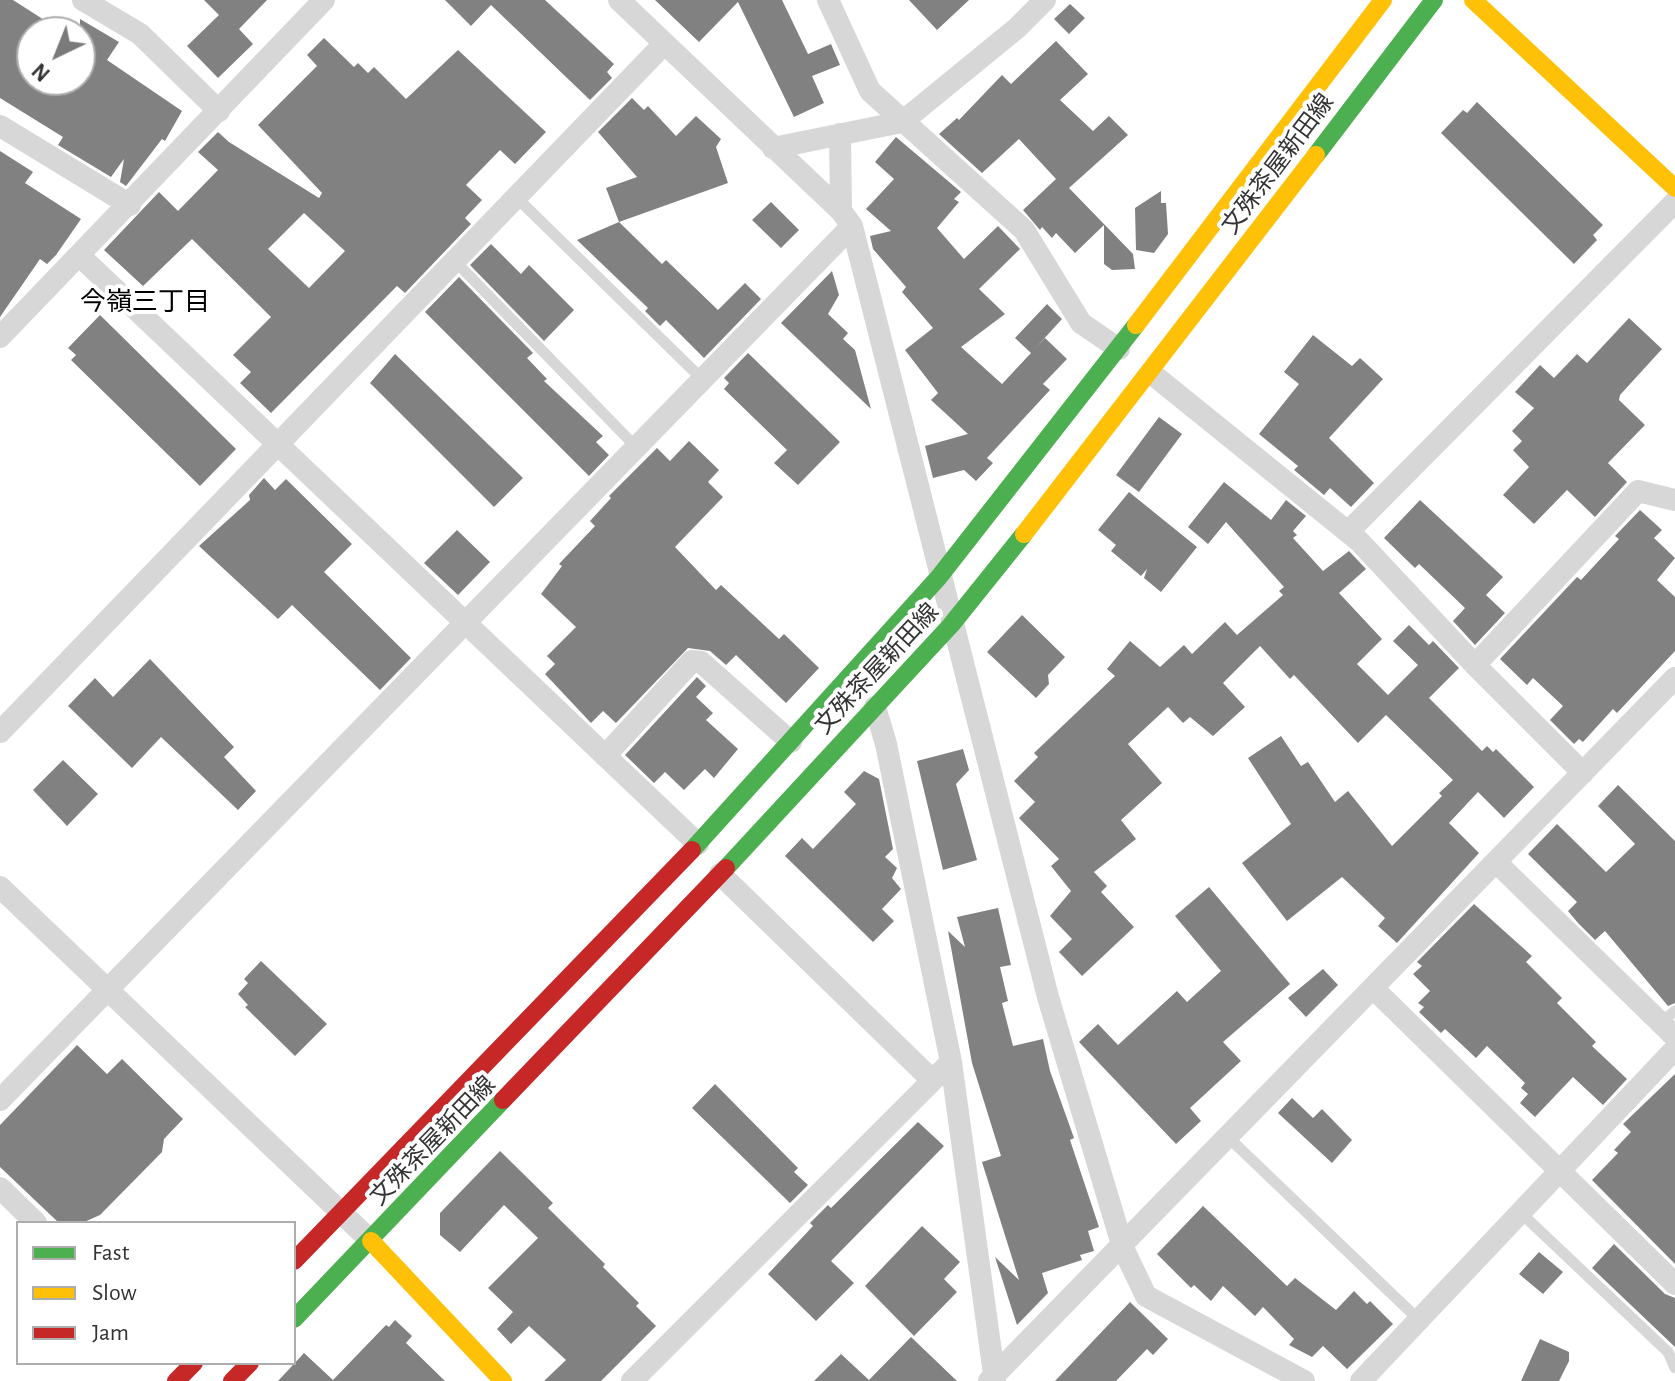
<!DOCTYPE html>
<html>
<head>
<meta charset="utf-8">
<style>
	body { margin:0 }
	#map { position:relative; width:1675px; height:1381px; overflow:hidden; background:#fff; font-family:"Alegreya Sans",sans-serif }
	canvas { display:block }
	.legend { position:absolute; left:16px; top:1221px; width:280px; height:144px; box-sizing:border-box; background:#fff; border:2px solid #adadad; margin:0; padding:10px 14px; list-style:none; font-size:24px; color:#333 }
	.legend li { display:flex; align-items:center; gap:16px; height:40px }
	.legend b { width:40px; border:2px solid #adadad }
	.north { position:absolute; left:16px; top:16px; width:80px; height:80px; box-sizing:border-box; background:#fff; border:2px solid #adadad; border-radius:50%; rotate:223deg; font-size:22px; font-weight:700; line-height:32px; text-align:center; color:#333 }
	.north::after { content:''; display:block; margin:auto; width:28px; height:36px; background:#7a7a7a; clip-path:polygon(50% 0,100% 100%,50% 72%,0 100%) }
</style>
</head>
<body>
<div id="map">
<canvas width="1675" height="1381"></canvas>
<ul class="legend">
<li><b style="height:10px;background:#4caf50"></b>Fast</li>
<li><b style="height:10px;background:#ffc107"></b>Slow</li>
<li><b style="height:10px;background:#c62828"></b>Jam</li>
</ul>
<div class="north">N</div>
</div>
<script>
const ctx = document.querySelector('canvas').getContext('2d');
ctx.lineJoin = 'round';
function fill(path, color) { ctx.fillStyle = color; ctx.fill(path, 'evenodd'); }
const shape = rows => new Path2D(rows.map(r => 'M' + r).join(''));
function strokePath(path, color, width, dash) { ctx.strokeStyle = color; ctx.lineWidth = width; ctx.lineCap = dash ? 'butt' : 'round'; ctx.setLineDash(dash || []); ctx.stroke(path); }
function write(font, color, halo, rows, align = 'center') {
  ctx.font = font + ' "Alegreya Sans","Noto Sans JP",sans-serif'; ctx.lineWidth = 8; ctx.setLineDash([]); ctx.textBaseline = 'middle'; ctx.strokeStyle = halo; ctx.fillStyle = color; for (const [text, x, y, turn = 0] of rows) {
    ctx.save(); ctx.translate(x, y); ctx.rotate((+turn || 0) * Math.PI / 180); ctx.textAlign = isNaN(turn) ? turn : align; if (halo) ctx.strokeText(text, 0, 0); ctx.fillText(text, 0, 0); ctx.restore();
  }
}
fill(shape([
	[0,0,13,0,63,32,32,32,32,80,80,80,80,19,119,42,107,60,182,111,165,141,162,139,126,186,120,182,124,159,111,177,58,145,63,137,0,98],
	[204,0,267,0,239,29,253,44,218,78,187,46,219,15],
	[445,0,545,0,614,64,607,72,612,78,590,100,491,5,471,26],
	[655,0,782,0,808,54,831,44,840,65,812,76,824,103,794,117,738,2,699,42],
	[909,0,969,0,937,30],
	[1070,4,1085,18,1069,34,1054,19],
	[324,38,354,67,358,63,368,73,374,67,406,99,458,50,546,132,515,164,500,150,466,185,482,200,465,218,471,224,405,293,397,286,271,413,240,383,251,372,233,355,271,317,192,239,143,286,104,250,159,192,178,211,218,170,198,152,218,132,229,142,319,198,322,193,258,125,317,66,307,55],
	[304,213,345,251,309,288,268,249],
	[1056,41,1088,74,1060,100,1093,131,1109,116,1128,135,1069,188,1133,254,1135,269,1112,270,1104,264,1104,225,1075,253,1056,233,1052,238,1042,227,1040,230,1023,210,1056,179,1019,139,982,173,939,134,957,118,959,120,1002,75,1011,84],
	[632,98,644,110,648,106,676,136,696,116,721,139,716,147,728,183,619,222,606,188,637,177,598,132],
	[1477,102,1603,225,1593,235,1597,240,1574,264,1441,133,1463,110,1467,113],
	[896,137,961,192,954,199,959,202,937,228,964,259,998,226,1020,249,979,289,1005,314,961,347,1002,384,1045,338,1067,359,1043,384,1050,390,987,458,993,463,976,481,964,470,933,478,925,446,968,434,931,400,938,393,905,350,933,328,902,292,906,287,873,249,870,236,891,231,866,209,894,179,875,162],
	[0,151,33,172,25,183,81,219,56,255,47,264,40,259,0,317],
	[1161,191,1161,203,1166,203,1168,234,1154,253,1136,250,1135,208],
	[771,202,799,230,781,248,752,220],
	[619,222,662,264,666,260,718,310,745,283,761,299,704,358,666,320,660,326,645,311,648,308,577,240],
	[491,244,521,274,529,265,574,310,544,341,470,265],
	[832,271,839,295,828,314,848,333,843,339,855,350,871,409,781,323],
	[459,277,533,353,527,358,547,379,544,381,603,436,596,442,609,455,589,476,425,312],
	[1047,304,1062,319,1031,353,1015,338],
	[100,315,236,449,200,486,71,360,76,355,68,348],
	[1629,318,1662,349,1620,395,1619,400,1645,425,1608,463,1627,482,1595,517,1567,490,1534,524,1503,495,1529,467,1513,450,1522,441,1512,431,1534,408,1515,392,1540,365,1554,378,1577,354,1587,363],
	[1313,335,1352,366,1360,358,1383,379,1329,438,1374,483,1351,507,1330,488,1324,495,1294,470,1298,466,1259,434,1299,384,1284,372],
	[748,353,840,442,798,485,774,463,787,450,724,389,729,383,724,378],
	[395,354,523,478,494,507,370,383],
	[1159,417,1182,434,1139,492,1116,475],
	[689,441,719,470,708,482,723,497,675,547,716,590,721,585,779,639,784,634,819,668,786,703,736,655,726,665,710,651,688,648,616,723,603,711,591,723,545,674,555,664,547,656,576,627,541,594,562,566,559,564,595,526,590,521,611,498,609,496,657,448,670,461],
	[264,478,275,490,286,479,352,544,324,572,411,658,380,690,292,605,278,619,199,546,250,500,249,495],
	[1224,482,1271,520,1286,500,1306,516,1293,531,1297,535,1293,538,1323,571,1349,551,1366,569,1339,593,1382,639,1357,664,1388,695,1418,665,1393,641,1409,625,1429,645,1433,641,1459,668,1429,698,1482,751,1487,746,1493,752,1496,749,1534,787,1504,818,1478,792,1449,823,1479,853,1397,943,1378,926,1385,918,1342,877,1287,921,1242,863,1291,824,1248,758,1281,736,1301,766,1308,762,1335,802,1348,791,1392,846,1442,796,1439,793,1453,780,1386,715,1358,743,1294,675,1290,679,1260,646,1223,683,1245,707,1213,736,1190,717,1183,723,1168,707,1128,744,1162,783,1121,820,1136,839,1094,872,1107,886,1101,892,1134,927,1082,976,1059,952,1072,939,1050,916,1071,891,1051,866,1059,859,1019,818,1035,802,1014,781,1038,757,1034,753,1115,676,1107,669,1130,641,1160,667,1184,645,1192,654,1225,622,1237,635,1283,595,1279,591,1284,587,1226,522,1208,544,1188,527],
	[1129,492,1197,547,1161,592,1144,578,1147,569,1141,576,1111,551,1116,545,1098,530],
	[1420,500,1503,577,1486,595,1505,613,1475,645,1453,621,1465,608,1419,564,1415,568,1384,538],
	[1640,510,1662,530,1654,538,1675,558,1657,580,1675,597,1675,651,1617,713,1613,709,1583,742,1579,739,1574,744,1550,720,1563,706,1533,678,1527,685,1500,659,1577,577,1581,580,1619,539,1615,536],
	[457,530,490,562,458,595,424,563],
	[1022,615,1065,657,1048,675,1049,684,1036,698,987,652],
	[150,659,234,747,224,757,256,791,238,810,161,737,132,768,68,706,95,678,113,697],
	[697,677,706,686,696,697,713,713,706,720,738,749,714,778,705,769,684,790,665,772,654,783,625,755],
	[963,749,969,770,956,784,977,860,943,870,917,761],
	[63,760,98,794,67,826,33,790],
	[864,771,879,779,893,849,885,857,897,868,892,878,901,889,882,909,894,921,873,942,785,856,802,838,813,849,856,804,844,792],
	[1618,785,1675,841,1675,1003,1668,1006,1605,931,1595,940,1578,923,1568,911,1577,902,1528,854,1557,824,1606,872,1635,844,1598,806],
	[1209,887,1290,984,1223,1042,1241,1061,1190,1108,1201,1121,1176,1144,1079,1042,1098,1024,1118,1045,1177,991,1187,1002,1221,971,1175,916],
	[1474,904,1532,956,1526,962,1562,998,1557,1003,1596,1042,1592,1046,1627,1079,1603,1105,1573,1077,1535,1117,1520,1103,1528,1094,1521,1088,1525,1083,1487,1046,1476,1058,1445,1029,1441,1033,1419,1012,1424,1007,1418,1003,1430,991,1413,974,1422,966,1417,962],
	[998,908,1011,965,1000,967,1008,1001,1002,1003,1013,1046,1043,1039,1050,1071,1074,1138,1070,1140,1099,1227,1088,1231,1094,1251,1080,1255,1082,1260,1042,1273,1048,1293,1017,1325,995,1257,1019,1280,982,1162,1001,1156,972,1063,948,931,965,947,957,917],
	[261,961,327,1024,295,1056,245,1007,248,1005,238,994,248,983,244,979],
	[1323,969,1338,985,1306,1017,1288,998],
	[77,1045,107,1074,122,1059,183,1119,164,1139,162,1152,100,1215,82,1223,59,1223,0,1167,0,1125],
	[1675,1074,1675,1264,1592,1180,1618,1153,1614,1150,1631,1132,1623,1124],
	[715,1084,798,1168,794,1172,808,1185,790,1203,692,1108],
	[1292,1098,1313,1118,1322,1109,1352,1140,1332,1163,1278,1113],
	[918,1122,944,1146,831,1261,854,1283,816,1321,768,1274,813,1226,810,1223,828,1205,831,1208],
	[500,1151,553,1203,548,1208,605,1264,603,1267,639,1303,636,1306,656,1326,601,1381,544,1381,566,1360,529,1326,511,1344,497,1329,513,1312,488,1288,538,1238,504,1205,460,1252,440,1235,440,1213],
	[1203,1206,1287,1286,1295,1278,1336,1310,1354,1291,1367,1304,1370,1301,1393,1324,1347,1369,1323,1346,1312,1357,1289,1345,1294,1339,1263,1307,1255,1316,1223,1286,1211,1301,1194,1285,1191,1288,1157,1254],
	[922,1226,960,1262,944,1279,957,1292,914,1336,865,1286],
	[1614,1244,1665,1294,1675,1298,1675,1347,1592,1268],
	[1539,1252,1563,1272,1543,1294,1519,1274],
	[1130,1302,1168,1339,1153,1355,1147,1349,1116,1381,1055,1381],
	[395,1320,412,1336,406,1343,445,1381,278,1381,304,1353,333,1380,386,1325,389,1327],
	[911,1337,957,1381,814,1381,841,1354,869,1380],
	[1540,1339,1569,1352,1569,1361,1559,1381,1521,1381]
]), '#818181');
strokePath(shape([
	[515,196,703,380],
	[454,260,637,448],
	[1660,1023,1675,1011],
	[1229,1138,1419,1320],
	[1521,1213,1668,1352,1675,1368]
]), '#d7d7d7', 11);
strokePath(shape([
	[83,0,140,34,219,111],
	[619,0,841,211,852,226,1048,997,1123,1248,1146,1296,1304,1381],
	[828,0,870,91,1024,230,1081,323,1119,349],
	[0,126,130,205],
	[840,134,841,211],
	[773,148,902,122,1017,28,1045,0],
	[81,257,698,844],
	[0,337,324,0],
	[1151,373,1359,541,1475,665,1583,773],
	[1348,532,1675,202],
	[1475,665,1638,491,1675,500],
	[875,707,886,744,951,1062,995,1381],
	[0,732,664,44],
	[605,756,692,661,701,662,791,742],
	[1496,862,1675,1037],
	[720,874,932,1080],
	[0,887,371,1241],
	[1373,988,1675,1284],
	[0,1100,852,226],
	[0,1188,36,1223],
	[632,1381,951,1062],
	[989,1381,1675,678],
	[1361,1381,1675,1049]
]), '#d7d7d7', 22);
strokePath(shape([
	[1316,155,1434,0],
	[692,850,939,577,1136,325],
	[726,868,951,625,1024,534],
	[294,1319,503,1100]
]), '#4caf50', 18);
strokePath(shape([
	[1473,0,1675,188],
	[1136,325,1383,0],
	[1024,534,1316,155],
	[371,1241,503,1381]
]), '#ffc107', 18);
strokePath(shape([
	[503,1100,726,868],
	[294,1261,692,850],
	[176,1381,194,1363],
	[232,1381,250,1363]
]), '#c62828', 18);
write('24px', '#333', '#fff', [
	["文殊茶屋新田線",1278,164,-53],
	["文殊茶屋新田線",877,669,-47],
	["文殊茶屋新田線",433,1141,-46]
]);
write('26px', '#000', '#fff', [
	["今嶺三丁目",145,302]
]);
</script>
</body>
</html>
